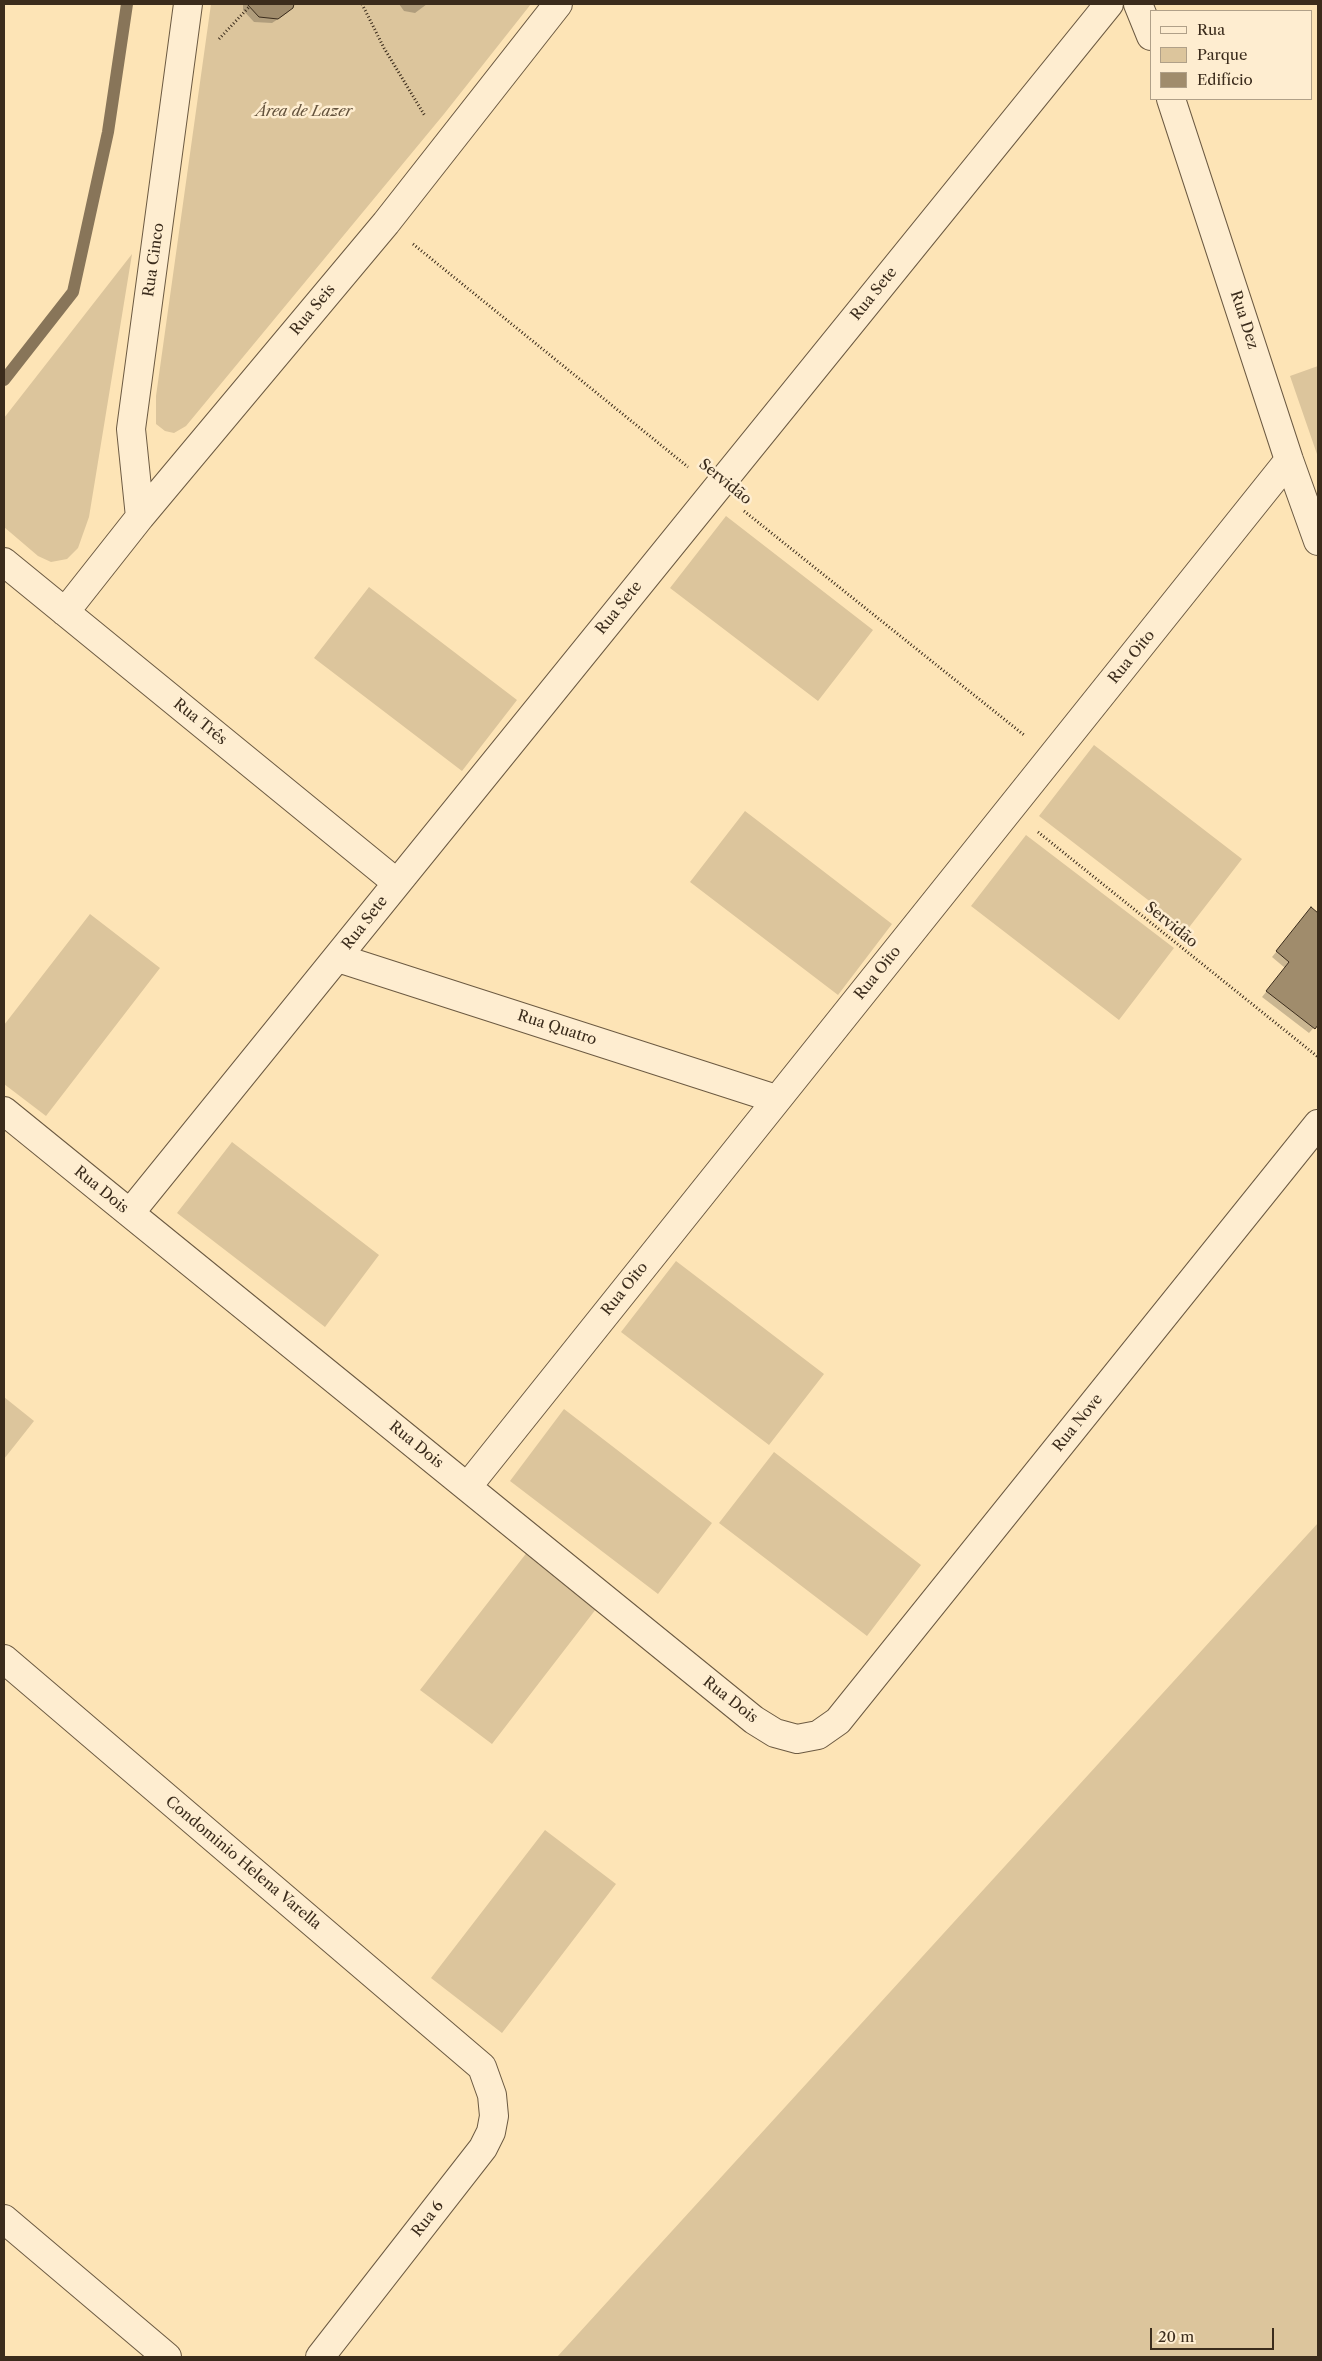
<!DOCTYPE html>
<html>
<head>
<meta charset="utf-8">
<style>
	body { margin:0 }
	#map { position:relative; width:1322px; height:2361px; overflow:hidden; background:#fde4b6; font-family:"Libre Caslon Text",serif }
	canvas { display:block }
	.frame { position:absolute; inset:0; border:5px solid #3b2c1c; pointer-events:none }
	.legend { position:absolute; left:1150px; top:10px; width:162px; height:90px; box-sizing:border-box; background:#feedd0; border:1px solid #b0a088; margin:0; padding:6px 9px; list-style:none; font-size:15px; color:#3b2c1c }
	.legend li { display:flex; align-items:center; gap:10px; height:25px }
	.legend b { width:25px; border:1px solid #b0a088 }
	.scale { position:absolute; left:1150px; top:2328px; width:124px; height:22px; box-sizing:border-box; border:2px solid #3b2c1c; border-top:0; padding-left:6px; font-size:15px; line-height:18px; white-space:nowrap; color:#3b2c1c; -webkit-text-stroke:4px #feedd0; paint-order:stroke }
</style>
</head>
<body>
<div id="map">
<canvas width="1322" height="2361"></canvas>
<div class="frame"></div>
<ul class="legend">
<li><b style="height:6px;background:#feedd0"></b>Rua</li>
<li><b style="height:14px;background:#dcc59c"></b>Parque</li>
<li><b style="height:14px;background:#a08c6c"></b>Edifício</li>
</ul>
<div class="scale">20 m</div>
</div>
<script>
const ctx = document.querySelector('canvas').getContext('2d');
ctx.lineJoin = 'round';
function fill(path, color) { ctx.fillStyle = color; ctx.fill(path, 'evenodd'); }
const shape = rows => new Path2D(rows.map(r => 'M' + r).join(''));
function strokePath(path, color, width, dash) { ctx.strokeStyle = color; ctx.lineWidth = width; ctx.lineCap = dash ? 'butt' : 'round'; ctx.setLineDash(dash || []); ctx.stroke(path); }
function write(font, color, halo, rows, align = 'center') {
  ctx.font = font + ' "Libre Caslon Text",serif'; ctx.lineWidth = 5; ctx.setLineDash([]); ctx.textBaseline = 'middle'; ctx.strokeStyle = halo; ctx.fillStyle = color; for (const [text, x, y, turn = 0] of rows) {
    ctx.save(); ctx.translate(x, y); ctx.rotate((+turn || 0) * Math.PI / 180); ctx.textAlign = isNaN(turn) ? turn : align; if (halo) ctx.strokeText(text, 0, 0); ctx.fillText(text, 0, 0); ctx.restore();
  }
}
fill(shape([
	[211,4,531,4,444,114,186,426,174,433,165,431,156,424,156,396],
	[132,254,89,517,78,548,67,559,51,562,38,556,4,527,4,418],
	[1318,366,1318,457,1290,376],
	[726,516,873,630,818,701,670,588],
	[369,587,517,700,462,771,314,658],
	[1094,745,1242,859,1187,930,1039,816],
	[745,811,892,924,838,995,690,882],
	[1026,835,1174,948,1119,1020,971,906],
	[90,914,160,968,46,1116,4,1084,4,1025],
	[232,1142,379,1255,325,1327,177,1213],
	[676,1261,824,1374,769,1445,621,1332],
	[4,1397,34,1421,4,1459],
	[564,1409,712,1523,658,1594,510,1481],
	[774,1452,921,1565,867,1636,719,1523],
	[1318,1523,1318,2357,557,2357],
	[535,1542,606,1596,492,1744,420,1690],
	[545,1830,616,1884,502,2033,431,1978]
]), '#dcc59c');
fill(shape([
	[243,4,292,4,287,13,272,23,254,22,243,10],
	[399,4,427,4,415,13,404,11],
	[1311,909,1318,915,1318,1023,1309,1033,1262,997,1285,968,1272,957]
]), '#0003');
strokePath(shape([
	[4,380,73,292,108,132,127,4]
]), '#887559', 12);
const building = shape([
	[247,4,294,4,293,8,278,19,259,17,247,4],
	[1311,907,1318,913,1318,1025,1315,1029,1266,991,1289,962,1276,951,1311,907]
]);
fill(building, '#a08c6c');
strokePath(building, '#3b2c1c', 1);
const street = shape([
	[1138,4,1151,36],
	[1171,99,1289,460,1318,541],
	[140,517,131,429,188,4],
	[4,562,397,883],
	[65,612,140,517,386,223,558,4],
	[338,958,776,1099],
	[4,1111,754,1720,775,1733,797,1739,818,1735,838,1721,1318,1124],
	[130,1213,1109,4],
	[468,1486,1289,460],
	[4,1659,482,2067,492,2095,494,2116,491,2132,483,2148,320,2357],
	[4,2219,167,2357]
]);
strokePath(street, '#6c5a42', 30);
strokePath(shape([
	[362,4,384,48,425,116],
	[219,39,249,7],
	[413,244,688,467],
	[744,511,1024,735],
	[1038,832,1318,1057]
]), '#3b2c1c', 3, [1, 2.5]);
strokePath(street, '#feedd0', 28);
write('italic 15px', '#63523c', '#feedd0', [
	["Área de Lazer",304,112]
]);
write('15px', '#3b2c1c', '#feedd0', [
	["Rua Cinco",154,260,-82],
	["Rua Sete",874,294,-51],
	["Rua Seis",313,310,-50],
	["Rua Dez",1244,320,72],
	["Servidão",725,482,39],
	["Rua Sete",619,608,-51],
	["Rua Oito",1132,657,-51],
	["Rua Três",200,722,39],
	["Rua Sete",365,923,-52],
	["Servidão",1171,925,39],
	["Rua Oito",878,973,-51],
	["Rua Quatro",557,1028,18],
	["Rua Dois",101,1190,39],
	["Rua Oito",625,1289,-51],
	["Rua Nove",1078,1423,-51],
	["Rua Dois",416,1445,39],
	["Rua Dois",730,1700,38],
	["Condominio Helena Varella",243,1863,40],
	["Rua 6",428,2219,-52]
]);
</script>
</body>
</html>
